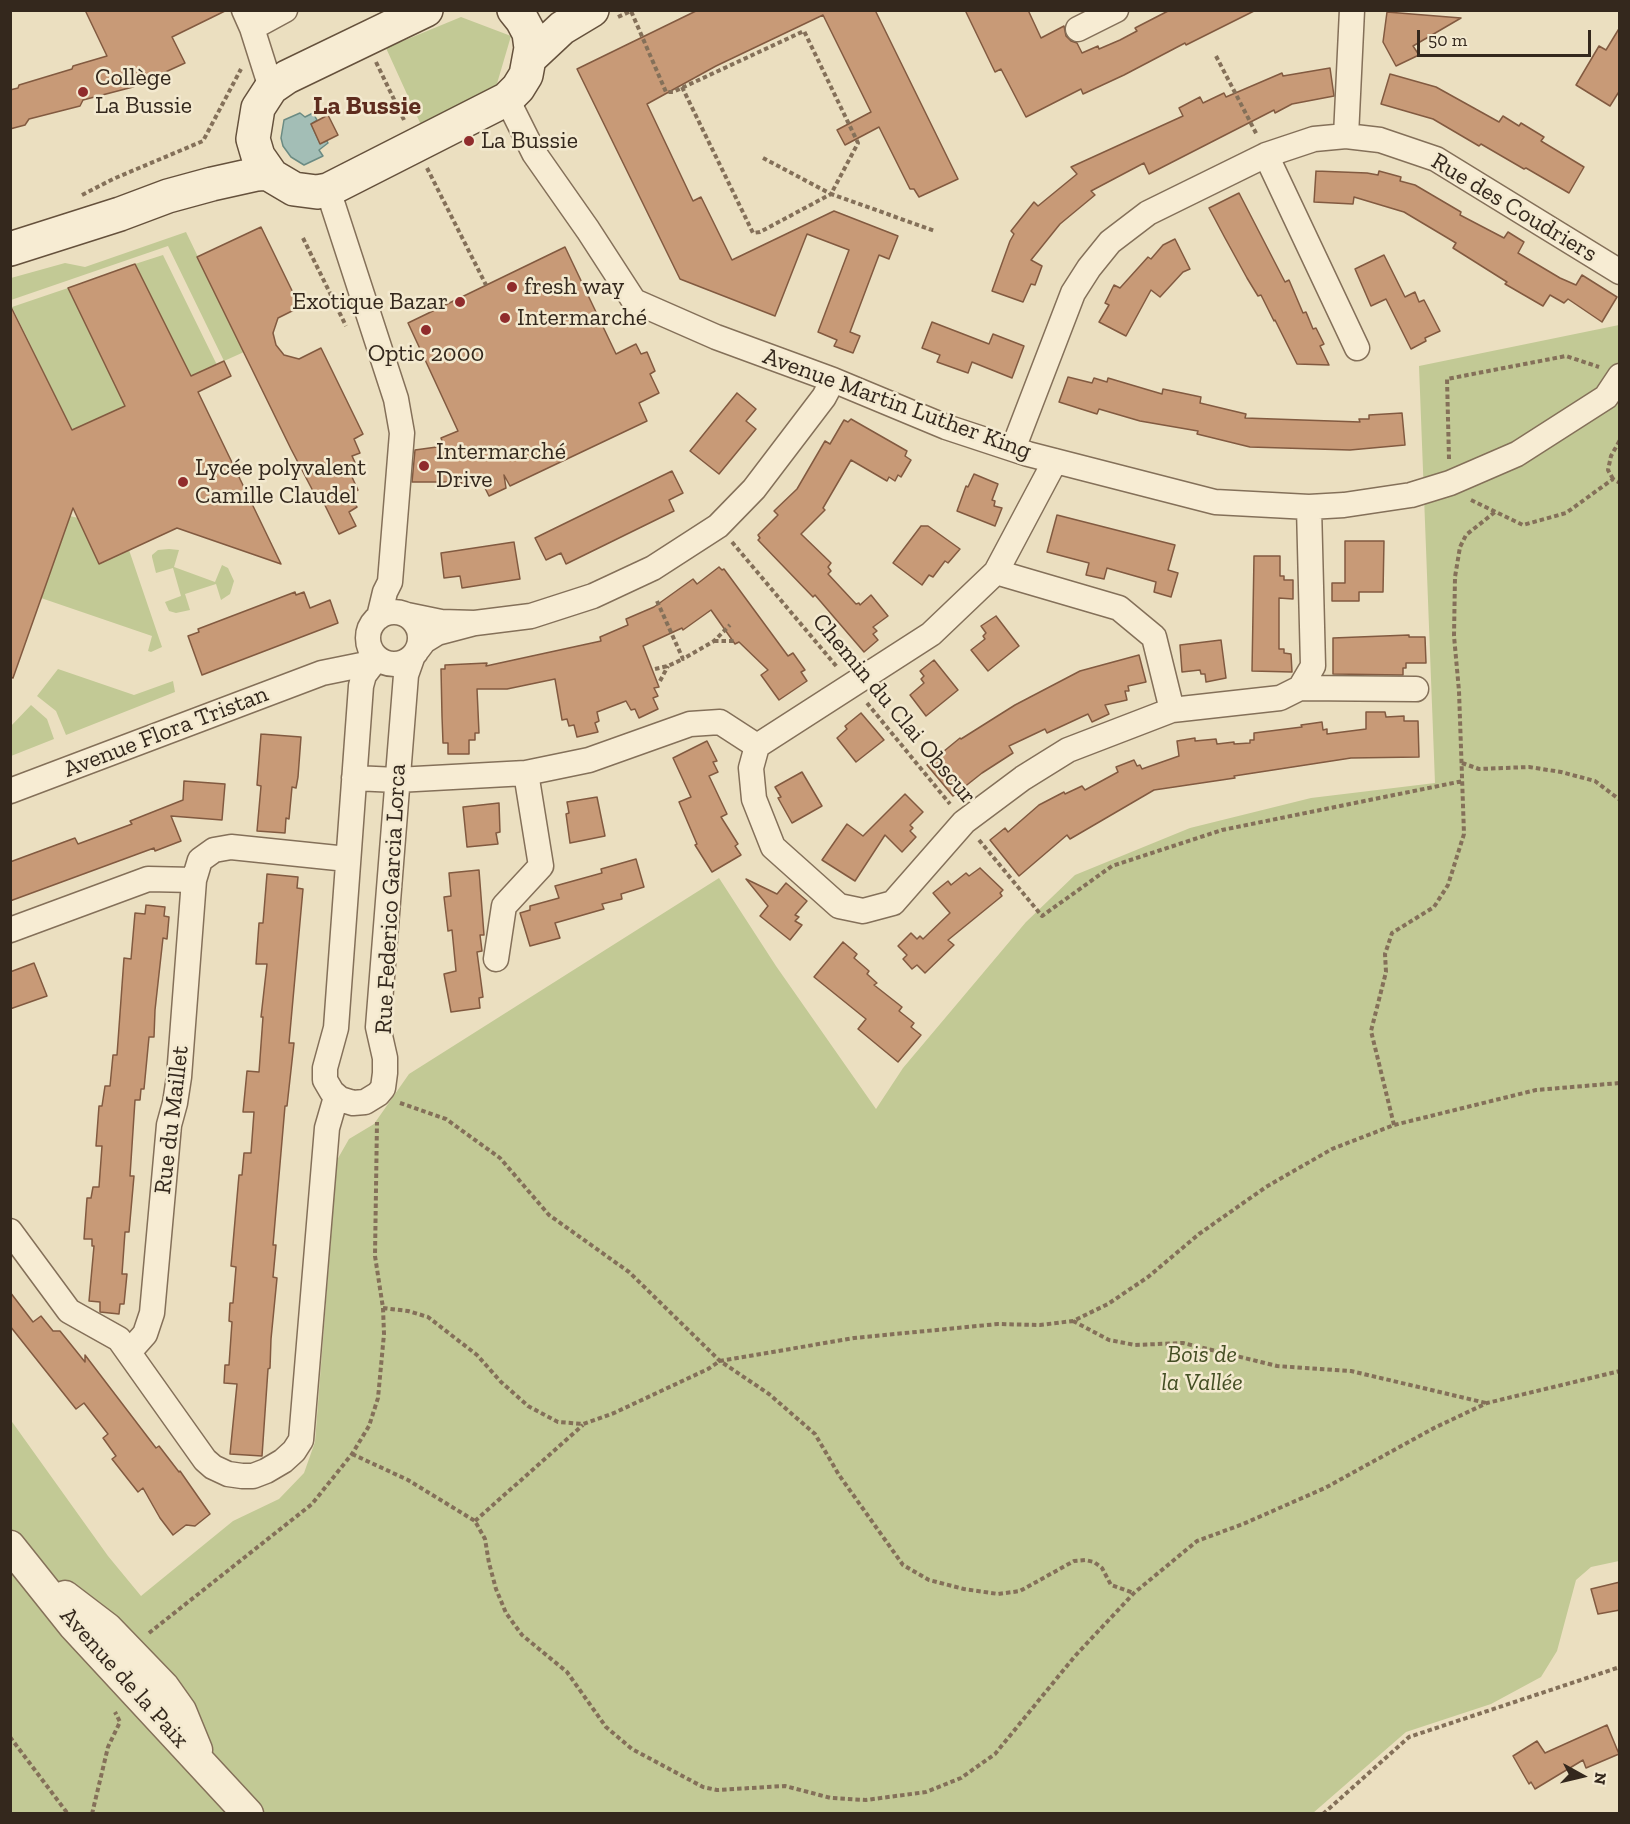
<!DOCTYPE html>
<html>
<head>
<meta charset="utf-8">
<style>
	body { margin:0 }
	#map { position:relative; width:1630px; height:1824px; overflow:hidden; background:#ebdfc0; font-family:"Zilla Slab",serif }
	canvas { display:block }
	.frame { position:absolute; inset:0; border:12px solid #34281d; pointer-events:none }
	.north { position:absolute; left:1552px; top:1746px; width:60px; height:60px; -webkit-text-stroke:4px #f3e9cf; paint-order:stroke; rotate:98deg; font-size:16px; font-weight:700; line-height:24px; text-align:center; color:#34281d }
	.north::after { content:''; display:block; margin:auto; width:21px; height:27px; background:#34281d; clip-path:polygon(50% 0,100% 100%,50% 72%,0 100%) }
	.scale { position:absolute; left:1417px; top:30px; width:174px; height:27px; box-sizing:border-box; border:3px solid #34281d; border-top:0; padding-left:8px; font-size:18px; line-height:21px; white-space:nowrap; color:#34281d; -webkit-text-stroke:4px #f3e9cf; paint-order:stroke }
</style>
</head>
<body>
<div id="map">
<canvas width="1630" height="1824"></canvas>
<div class="frame"></div>
<div class="north">N</div>
<div class="scale">50 m</div>
</div>
<script>
const ctx = document.querySelector('canvas').getContext('2d');
ctx.lineJoin = 'round';
function fill(path, color) { ctx.fillStyle = color; ctx.fill(path, 'evenodd'); }
const shape = rows => new Path2D(rows.map(r => 'M' + r).join(''));
function strokePath(path, color, width, dash) { ctx.strokeStyle = color; ctx.lineWidth = width; ctx.lineCap = dash ? 'butt' : 'round'; ctx.setLineDash(dash || []); ctx.stroke(path); }
function write(font, color, halo, rows, align = 'center') {
  ctx.font = font + ' "Zilla Slab",serif'; ctx.lineWidth = 5; ctx.setLineDash([]); ctx.textBaseline = 'middle'; ctx.strokeStyle = halo; ctx.fillStyle = color; for (const [text, x, y, turn = 0] of rows) {
    ctx.save(); ctx.translate(x, y); ctx.rotate((+turn || 0) * Math.PI / 180); ctx.textAlign = isNaN(turn) ? turn : align; if (halo) ctx.strokeText(text, 0, 0); ctx.fillText(text, 0, 0); ctx.restore();
  }
}
fill(shape([
	[461,17,511,36,496,87,421,125,386,48],
	[186,232,244,352,224,361,168,246,11,300,11,278,65,263,85,267],
	[163,255,217,365,191,376,135,264],
	[68,288,125,406,72,430,12,307],
	[1619,325,1619,1561,1591,1567,1576,1580,1557,1651,1541,1677,1491,1704,1406,1732,1313,1813,11,1813,10,1419,108,1556,141,1596,233,1521,279,1499,304,1473,315,1442,337,1160,349,1139,374,1124,409,1074,719,878,776,966,876,1109,903,1068,1026,922,1075,875,1190,828,1311,798,1435,783,1419,366],
	[70,516,78,518,99,564,129,550,162,647,151,652,148,651,152,636,41,598],
	[169,549,179,550,174,567,215,582,222,565,228,568,234,581,230,594,221,600,216,584,185,594,190,610,176,613,169,611,165,602,181,596,173,568,156,573,152,557,152,555,158,550],
	[58,669,134,695,173,681,175,692,66,735,56,711,37,696],
	[31,705,47,719,54,739,11,756,11,726]
]), '#c2c995');
const water = shape([
	[300,113,305,117,313,113,317,120,311,124,320,143,327,141,328,143,319,150,323,156,304,165,291,157,283,146,281,138,284,120,300,113]
]);
fill(water, '#a3beb6');
strokePath(water, '#6b8b83', 1.5);
const building = shape([
	[85,10,227,10,172,37,185,63,133,87,83,100,80,106,29,119,25,125,10,129,10,90,18,88,19,85,72,69,73,66,107,56,85,10],
	[698,10,875,10,958,179,919,197,914,189,910,189,879,127,845,145,837,130,871,112,823,15,716,66,647,104,693,201,701,197,732,260,834,211,898,236,889,259,879,255,850,332,860,336,853,353,834,346,837,340,818,332,849,250,807,234,775,316,680,279,577,69,698,10],
	[965,10,1028,10,1041,38,1064,26,1066,36,1071,41,1077,43,1082,53,1098,46,1099,49,1120,40,1137,31,1135,28,1170,10,1256,10,1186,45,1185,43,1124,75,1083,94,1081,89,1026,117,1001,69,995,72,965,10],
	[1387,12,1461,18,1413,46,1419,55,1396,66,1383,42,1387,12],
	[1620,27,1620,90,1610,106,1576,85,1599,46,1606,50,1620,27],
	[1330,68,1334,96,1292,104,1275,113,1274,110,1149,174,1144,163,1091,191,1095,195,1060,224,1031,260,1042,266,1035,285,1031,284,1023,302,992,291,1010,241,1014,234,1011,231,1034,202,1038,206,1077,174,1071,167,1183,116,1179,108,1200,97,1203,103,1224,93,1226,97,1282,73,1283,76,1330,68],
	[1390,74,1436,87,1499,122,1503,116,1519,126,1521,123,1544,137,1541,141,1584,167,1569,193,1526,168,1524,169,1481,144,1479,146,1433,119,1381,104,1390,74],
	[328,115,338,135,320,144,311,124,328,115],
	[1316,171,1367,173,1378,175,1379,171,1401,177,1400,181,1415,185,1461,212,1460,215,1504,238,1508,232,1524,242,1518,253,1560,278,1576,285,1582,275,1617,297,1602,322,1568,299,1564,303,1550,295,1543,306,1505,284,1507,282,1453,248,1456,243,1404,212,1354,197,1353,204,1314,202,1316,171],
	[1239,193,1285,282,1289,280,1303,313,1306,312,1313,329,1316,328,1324,344,1320,346,1329,365,1297,364,1275,320,1274,321,1261,295,1258,296,1247,278,1225,238,1209,208,1239,193],
	[261,227,300,307,278,318,273,333,276,345,284,355,299,359,321,348,363,434,354,439,360,453,352,456,359,471,351,475,358,490,350,494,357,507,349,512,356,526,339,534,318,491,314,493,291,449,197,257,261,227],
	[1175,239,1190,269,1183,272,1160,297,1151,290,1126,336,1099,322,1109,305,1105,303,1114,285,1120,288,1148,257,1151,259,1163,245,1175,239],
	[565,247,616,354,636,344,641,354,647,352,655,371,650,374,659,393,639,403,647,421,510,486,504,475,506,488,489,496,480,478,463,486,461,482,412,482,415,450,444,446,441,438,458,431,408,323,565,247],
	[1384,255,1405,297,1415,292,1419,302,1424,300,1440,331,1425,338,1426,341,1411,349,1386,299,1371,306,1355,269,1384,255],
	[135,264,191,376,224,361,231,376,198,392,281,564,177,528,99,564,73,508,13,678,10,677,10,305,72,430,125,406,68,288,135,264],
	[932,322,989,344,993,334,1024,346,1012,378,972,362,968,373,937,362,940,355,922,348,932,322],
	[1068,377,1092,383,1094,378,1107,382,1108,378,1162,394,1163,389,1201,397,1200,403,1246,414,1245,418,1360,422,1359,419,1369,419,1369,415,1402,413,1405,445,1350,450,1250,447,1197,434,1198,431,1140,421,1099,409,1097,414,1059,402,1068,377],
	[737,393,756,409,746,421,756,429,719,474,690,451,737,393],
	[851,419,907,451,905,456,911,460,901,477,898,475,895,481,889,477,887,481,851,460,823,508,825,510,801,534,831,563,828,567,831,571,828,574,856,604,859,603,860,605,871,595,888,616,873,627,877,631,873,634,878,640,864,652,815,595,813,597,758,540,760,538,758,535,778,515,774,511,797,489,825,441,830,444,844,420,848,422,851,419],
	[672,471,683,493,669,500,674,511,566,564,561,553,546,560,535,538,672,471],
	[974,474,998,484,992,500,995,501,994,506,1002,508,995,526,957,511,966,486,968,487,974,474],
	[1057,515,1175,545,1168,570,1178,573,1171,597,1154,592,1156,582,1107,568,1104,579,1086,575,1089,563,1047,552,1057,515],
	[921,526,928,526,960,549,948,563,945,561,933,577,929,575,922,585,893,563,921,526],
	[1345,541,1384,541,1383,592,1359,592,1359,601,1332,601,1332,583,1345,583,1345,541],
	[514,542,520,579,462,588,460,576,444,578,441,553,514,542],
	[1254,556,1280,556,1280,576,1284,576,1284,580,1293,580,1293,599,1279,598,1279,649,1284,649,1284,653,1291,654,1292,672,1252,671,1254,556],
	[719,567,722,570,724,569,788,656,793,653,805,670,801,672,807,681,779,700,761,675,768,670,739,642,735,644,711,610,683,630,682,628,643,646,659,687,654,688,658,696,653,698,658,709,639,718,635,709,631,710,626,701,597,712,599,721,595,723,598,732,577,737,574,725,569,726,567,719,562,720,555,679,507,689,477,689,479,733,475,733,475,740,469,740,469,754,448,754,448,743,443,743,442,716,441,669,445,669,445,665,487,663,486,666,601,641,600,637,628,625,626,619,654,607,693,579,697,584,719,567],
	[295,592,296,595,304,592,310,608,330,600,338,623,202,675,188,636,199,632,198,629,295,592],
	[996,616,1019,646,988,671,971,650,985,639,983,636,986,633,981,626,996,616],
	[1409,635,1409,637,1425,637,1426,663,1406,663,1406,668,1403,668,1403,675,1333,674,1333,638,1409,635],
	[1221,640,1226,678,1206,682,1205,674,1201,674,1200,670,1182,672,1180,645,1221,640],
	[1139,655,1146,682,1128,686,1129,691,1125,691,1127,700,1105,705,1109,714,1092,722,1088,714,1047,733,1045,729,1009,746,1013,753,982,773,953,796,927,765,960,738,961,739,1015,705,1080,671,1139,655],
	[934,660,958,690,926,716,910,695,924,683,921,679,924,676,920,671,934,660],
	[1366,712,1385,712,1386,717,1404,716,1404,721,1418,721,1419,757,1351,758,1234,776,1235,778,1154,790,1070,839,1067,835,1019,876,990,840,1005,828,1008,832,1039,805,1064,792,1065,794,1082,786,1085,790,1118,772,1116,767,1134,760,1137,766,1140,765,1142,769,1179,756,1177,741,1195,738,1195,741,1216,739,1217,744,1234,742,1234,744,1250,743,1250,740,1254,740,1254,733,1302,727,1301,725,1322,722,1323,730,1327,729,1327,734,1366,729,1366,712],
	[861,713,884,740,856,762,837,738,847,729,845,726,861,713],
	[261,734,301,737,298,777,296,788,292,787,289,819,286,818,285,833,257,831,261,786,257,785,261,734],
	[707,741,717,761,713,762,718,772,709,776,727,814,721,817,738,844,735,846,741,855,712,872,695,845,697,844,679,802,691,797,673,758,707,741],
	[802,772,822,806,792,823,778,798,781,797,775,787,802,772],
	[184,781,225,784,222,820,171,816,181,841,155,851,154,848,10,901,10,862,75,838,78,844,132,824,130,821,183,800,184,781],
	[905,794,923,812,910,825,913,828,910,831,916,837,902,852,885,835,855,881,822,860,847,824,863,836,905,794],
	[597,797,605,836,570,843,566,814,569,813,567,802,597,797],
	[499,803,500,832,496,833,498,844,467,847,463,807,499,803],
	[636,859,644,887,621,894,622,899,602,904,604,909,555,923,560,938,530,946,520,913,530,910,530,906,559,898,555,886,602,873,601,869,636,859],
	[980,868,1003,890,1000,893,1002,896,948,940,954,945,925,973,917,965,912,969,903,959,907,955,898,946,911,933,917,939,920,936,923,939,950,913,933,893,948,881,951,885,966,873,969,876,980,868],
	[479,870,484,935,480,935,482,951,477,952,483,997,479,998,480,1008,451,1012,444,974,456,971,452,930,448,931,444,897,451,896,449,873,479,870],
	[267,874,298,877,297,888,303,889,289,1043,294,1043,287,1106,285,1106,273,1245,276,1245,273,1277,277,1278,271,1339,270,1368,268,1369,262,1456,230,1454,237,1384,224,1383,225,1365,229,1365,232,1322,229,1321,230,1303,233,1303,236,1267,231,1266,239,1175,242,1175,244,1153,251,1153,254,1112,243,1112,247,1071,259,1072,263,1017,261,1017,267,964,256,964,259,923,263,923,267,874],
	[746,879,777,894,786,883,807,901,795,915,799,917,795,921,802,925,790,940,760,916,768,906,746,879],
	[146,905,165,907,164,916,169,917,167,939,163,938,155,1010,154,1037,149,1037,144,1089,141,1089,140,1100,135,1100,130,1176,134,1176,129,1232,125,1232,122,1274,127,1274,124,1304,120,1304,119,1314,100,1312,100,1302,89,1301,94,1246,92,1246,92,1239,84,1239,87,1198,91,1198,93,1187,99,1187,102,1146,96,1146,99,1106,102,1106,105,1086,110,1086,113,1055,117,1055,124,958,131,959,135,913,145,914,146,905],
	[843,942,857,954,854,958,869,971,867,974,877,983,874,985,902,1007,899,1011,914,1023,911,1027,921,1035,898,1062,858,1029,866,1019,814,977,843,942],
	[34,963,47,996,10,1009,10,972,34,963],
	[10,1292,33,1322,41,1316,53,1331,60,1331,85,1362,85,1355,156,1448,159,1446,179,1472,180,1471,210,1514,195,1526,186,1525,173,1535,160,1518,143,1488,138,1492,112,1459,116,1456,103,1438,108,1434,84,1403,76,1409,10,1326,10,1292],
	[1620,1582,1620,1610,1598,1614,1591,1589,1620,1582],
	[1607,1725,1619,1754,1586,1768,1583,1760,1535,1789,1531,1782,1529,1784,1513,1756,1537,1741,1545,1753,1607,1725]
]);
fill(building, '#c89a77');
strokePath(building, '#825a40', 1.5);
const minor = shape([
	[244,10,252,28,271,88],
	[252,28,285,10],
	[1078,29,1116,10],
	[507,99,534,153,588,230,634,301,716,337,833,380,946,427,1028,454,1215,502,1309,507,1344,505,1411,495,1450,483,1517,454,1606,397,1620,376],
	[1346,136,1352,10],
	[1266,155,1357,348],
	[328,190,396,399,402,433,390,582,385,592,379,617],
	[1013,449,1073,293,1089,268,1110,242,1148,213,1266,155,1314,139,1346,136,1380,140,1436,159,1620,272],
	[996,572,1119,608,1154,637,1172,710],
	'368 638a26 26 0 1 1 52 0a26 26 0 1 1-52 0Z',
	[407,615,441,622,475,623,437,633,424,641,418,649],
	[475,623,531,616,593,596,653,568,718,526,754,489,824,397,833,380],
	[377,658,364,675,361,686,336,1028,325,1068,325,1080,332,1092,340,1099,353,1103,365,1102,378,1094,383,1088,385,1073,385,1058,378,1027,406,675,412,658],
	[1300,688,1416,689],
	[757,746,751,768,754,799,773,847,839,906,863,911,893,903,964,822,1023,778,1068,750,1172,710,1280,698,1300,688,1313,666,1309,507],
	[354,778,397,780,526,773,589,760,690,724,720,722,757,746,931,634,996,572,1055,461],
	[10,791,322,673,381,661],
	[10,930,148,879,194,880],
	[496,959,504,906,541,866,526,773],
	[10,1231,69,1311,119,1339,205,1460,213,1467,228,1474,242,1476,253,1476,266,1471,283,1461,294,1451,301,1440,327,1128,336,1097],
	[129,1352,145,1334,152,1313,169,1125,175,1103,179,1077,194,880,200,860,214,850,231,847,347,859]
]);
const tertiary = shape([
	[10,1546,73,1625,248,1814],
	[65,1596,107,1628,164,1687,181,1711,197,1750]
]);
const secondary = shape([
	[426,10,287,77,271,88,258,108,253,139,258,156,272,176,294,189,317,192,328,190,507,99,518,88,526,75,531,48,529,33,522,20,514,10],
	[531,57,562,28,592,10],
	[10,249,120,214,168,196,212,184,257,174,268,173,272,176]
]);
strokePath(minor, '#847059', 27);
strokePath(tertiary, '#847059', 33);
strokePath(secondary, '#65513c', 36);
strokePath(shape([
	[618,17,631,11,666,92,673,92,804,31,858,143,831,194,935,231],
	[1216,56,1257,135],
	[376,62,404,120],
	[682,87,753,233,760,232,831,194,763,158],
	[427,168,486,285],
	[82,195,113,179,203,141,241,69],
	[303,238,346,326],
	[1449,459,1447,379,1566,356,1599,367],
	[1613,479,1608,470,1611,456,1620,440],
	[1471,500,1523,525,1566,513,1613,479,1620,483],
	[732,542,837,667],
	[657,601,683,659,714,641,730,625],
	[714,641,735,641],
	[655,669,668,666,683,659],
	[660,681,668,666],
	[867,703,950,804],
	[1462,763,1479,769,1529,767,1561,772,1595,781,1620,800],
	[979,840,1042,916,1112,866,1222,830,1463,781],
	[400,1103,446,1119,500,1158,549,1215,629,1272,720,1361,769,1394,815,1434,839,1475,903,1565,929,1580,964,1589,998,1594,1020,1591,1074,1561,1085,1560,1094,1562,1102,1568,1111,1585,1134,1593],
	[1394,1125,1371,1031,1386,972,1385,954,1392,933,1434,907,1448,885,1464,834,1459,691,1454,636,1455,577,1460,547,1466,535,1495,512],
	[383,1308,408,1311,428,1317,477,1355,501,1382,528,1406,558,1422,583,1424,614,1413,708,1369,720,1361,854,1338,998,1324,1040,1325,1073,1321,1108,1304,1148,1277,1199,1234,1266,1187,1332,1149,1394,1125,1536,1090,1620,1083],
	[1073,1321,1109,1340,1135,1345,1183,1343,1277,1366,1351,1371,1486,1403],
	[352,1454,408,1480,475,1521,485,1539,489,1563,496,1589,506,1613,522,1635,567,1672,606,1727,632,1749,703,1787,717,1790,785,1786,831,1798,866,1800,926,1792,961,1778,995,1754,1075,1656,1134,1593,1197,1541,1243,1524,1325,1488,1434,1428,1487,1403,1620,1371],
	[475,1521,583,1425],
	[149,1633,312,1504,352,1454,369,1426,378,1398,384,1334,383,1308,375,1256,377,1122],
	[10,1737,68,1814],
	[92,1814,108,1747,120,1722,115,1712],
	[1323,1814,1409,1737,1620,1667]
]), '#847059', 4, [4.5, 3]);
strokePath(minor, '#f7ecd3', 24);
strokePath(tertiary, '#f7ecd3', 30);
strokePath(secondary, '#f7ecd3', 33);
for (const [x, y, r, color] of [
	[83,92,6,"#902c2c"],
	[469,141,6,"#902c2c"],
	[512,287,6,"#902c2c"],
	[460,302,6,"#902c2c"],
	[505,318,6,"#902c2c"],
	[426,330,6,"#902c2c"],
	[424,466,6,"#902c2c"],
	[183,482,6,"#902c2c"]
]) { const dot = new Path2D(); dot.arc(x, y, r, 0, 2 * Math.PI); ctx.fillStyle = color; ctx.fill(dot); strokePath(dot, '#f3e9cf', 2); }
write('24px', '#34281d', '#f3e9cf', [
	["Collège",95,78],
	["La Bussie",95,106],
	["La Bussie",481,141],
	["fresh way",524,287],
	["Exotique Bazar",448,302,"right"],
	["Intermarché",517,318],
	["Optic 2000",426,354,"center"],
	["Intermarché",436,452],
	["Drive",436,480],
	["Lycée polyvalent",195,468],
	["Camille Claudel",195,496]
], 'left');
write('24px', '#34281d', '#f3e9cf', [
	["Rue des Coudriers",1514,208,31],
	["Avenue Martin Luther King",897,404,20],
	["Chemin du Clai Obscur",894,709,50],
	["Avenue Flora Tristan",166,732,-21],
	["Rue Federico Garcia Lorca",391,899,-87],
	["Rue du Maillet",172,1120,-83],
	["Avenue de la Paix",124,1678,48]
]);
write('italic 24px', '#444f24', '#f3e9cf', [
	["Bois de",1202,1355],
	["la Vallée",1202,1383]
]);
write('bold 26px', '#5e2c1e', '#f3e9cf', [
	["La Bussie",367,107]
]);
</script>
</body>
</html>
